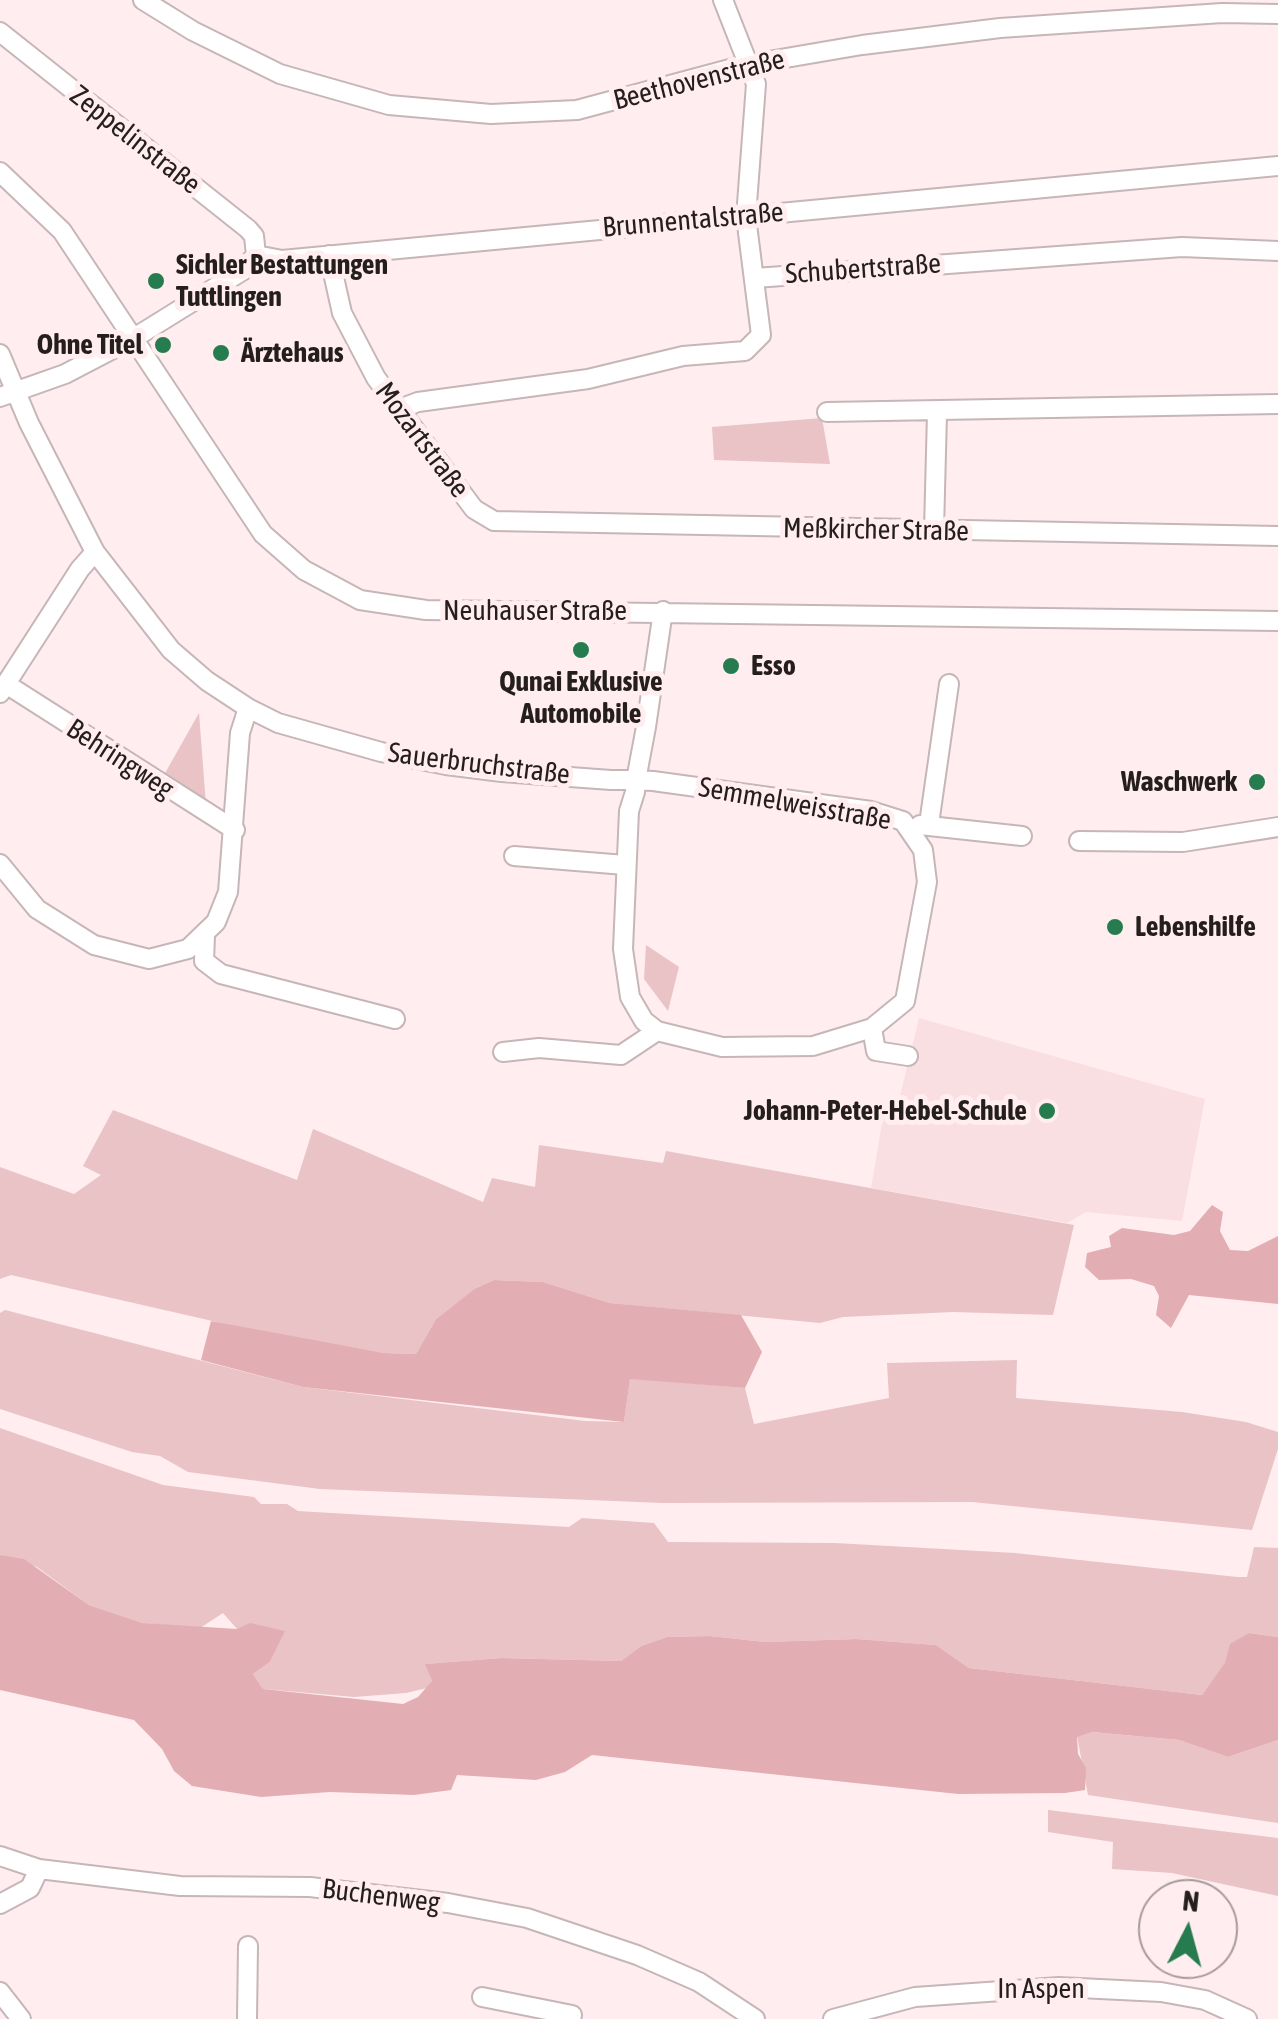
<!DOCTYPE html>
<html>
<head>
<meta charset="utf-8">
<style>
	body { margin:0 }
	#map { position:relative; width:1278px; height:2019px; overflow:hidden; background:#ffedef; font-family:"Asap Condensed",sans-serif }
	canvas { display:block }
	.north { position:absolute; left:1138px; top:1879px; width:100px; height:100px; box-sizing:border-box; background:#ffedef; border:2px solid #a79a9b; border-radius:50%; rotate:6deg; font-size:28px; font-weight:700; line-height:40px; text-align:center; color:#241e1e }
	.north::after { content:''; display:block; margin:auto; width:35px; height:45px; background:#277c4f; clip-path:polygon(50% 0,100% 100%,50% 72%,0 100%) }
</style>
</head>
<body>
<div id="map">
<canvas width="1278" height="2019"></canvas>
<div class="north">N</div>
</div>
<script>
const ctx = document.querySelector('canvas').getContext('2d');
ctx.lineJoin = 'round';
function fill(path, color) { ctx.fillStyle = color; ctx.fill(path, 'evenodd'); }
const shape = rows => new Path2D(rows.map(r => 'M' + r).join(''));
function strokePath(path, color, width, dash) { ctx.strokeStyle = color; ctx.lineWidth = width; ctx.lineCap = dash ? 'butt' : 'round'; ctx.setLineDash(dash || []); ctx.stroke(path); }
function write(font, color, halo, rows, align = 'center') {
  ctx.font = font + ' "Asap Condensed",sans-serif'; ctx.lineWidth = 10; ctx.setLineDash([]); ctx.textBaseline = 'middle'; ctx.strokeStyle = halo; ctx.fillStyle = color; for (const [text, x, y, turn = 0] of rows) {
    ctx.save(); ctx.translate(x, y); ctx.rotate((+turn || 0) * Math.PI / 180); ctx.textAlign = isNaN(turn) ? turn : align; if (halo) ctx.strokeText(text, 0, 0); ctx.fillText(text, 0, 0); ctx.restore();
  }
}
fill(shape([
	[919,1018,1205,1099,1182,1221,1086,1212,1067,1223,871,1188,882,1123,900,1096]
]), '#fadfe2');
fill(shape([
	[822,418,830,464,714,460,712,427],
	[199,713,206,805,164,775],
	[646,945,679,967,668,1011,644,979],
	[113,1110,297,1180,313,1129,483,1202,492,1178,535,1187,539,1145,663,1163,666,1151,1074,1225,1053,1315,953,1312,843,1317,820,1323,610,1303,543,1282,494,1280,474,1289,436,1319,416,1354,384,1353,252,1330,11,1275,0,1279,0,1167,74,1194,101,1175,83,1166],
	[5,1310,303,1387,585,1421,624,1422,630,1378,745,1388,754,1424,889,1398,887,1363,1017,1360,1016,1398,1182,1412,1246,1422,1278,1432,1278,1449,1252,1530,972,1502,663,1503,320,1489,188,1472,160,1456,132,1452,0,1409,0,1313],
	[0,1428,163,1485,254,1497,261,1504,287,1504,298,1511,569,1527,582,1518,654,1523,668,1542,835,1543,1015,1553,1237,1577,1247,1577,1254,1547,1278,1548,1278,1637,1249,1633,1202,1695,969,1668,936,1645,856,1639,765,1642,710,1636,667,1637,641,1646,621,1661,501,1658,426,1664,432,1681,427,1688,406,1693,354,1697,263,1689,253,1674,270,1662,284,1632,237,1629,223,1613,200,1628,143,1623,89,1605,37,1567,0,1555],
	[1092,1732,1179,1740,1228,1757,1278,1740,1278,1823,1088,1795,1077,1736],
	[1048,1810,1278,1838,1278,1896,1172,1873,1112,1869,1113,1842,1048,1832]
]), '#e9c3c6');
fill(shape([
	[1212,1205,1223,1212,1220,1231,1230,1250,1248,1251,1278,1236,1278,1304,1189,1295,1171,1328,1156,1315,1159,1296,1154,1286,1131,1279,1099,1280,1085,1267,1087,1253,1111,1247,1109,1236,1122,1228,1174,1235,1190,1231],
	[494,1280,543,1282,610,1303,741,1315,762,1352,745,1388,630,1379,624,1422,303,1387,201,1360,211,1321,384,1353,416,1354,436,1319,474,1289],
	[0,1555,24,1559,89,1605,143,1623,237,1629,250,1623,285,1631,270,1662,253,1674,263,1689,403,1704,418,1697,432,1681,425,1664,501,1658,621,1661,641,1646,667,1637,710,1636,765,1642,856,1639,936,1645,969,1668,1202,1695,1225,1663,1230,1644,1249,1633,1278,1637,1278,1740,1228,1757,1179,1740,1092,1732,1077,1737,1078,1754,1086,1768,1085,1790,1065,1793,958,1794,592,1755,565,1772,536,1780,457,1775,451,1790,414,1795,330,1792,261,1797,192,1786,174,1771,162,1749,134,1720,0,1690]
]), '#e2aeb3');
const minor = shape([
	[143,0,193,31,280,74,389,105,491,114,577,110,745,65,862,45,1000,28,1222,13,1278,14],
	[0,32,248,229,254,236,256,255],
	[0,172,62,231,263,534,304,570,360,600,426,610,1278,621],
	[256,255,282,260,1278,166],
	[329,255,342,313,376,378,474,509,494,521,1278,536],
	[755,278,1182,247,1278,251],
	[0,354,29,423,95,552,171,650,207,681,248,708,278,723,381,752,446,765,502,772,611,780,636,780,653,781,871,811,903,821,923,850,927,882,905,1001,872,1028,813,1046,722,1047,657,1031,644,1021,630,997,623,949,629,811,635,792,636,780,646,727,663,611],
	[0,397,65,374,134,338,242,271,256,255],
	[402,408,418,402,588,379,683,356,745,351,761,335,746,217,756,84,723,0],
	[827,412,1278,404],
	[934,530,937,413],
	[6,684,235,830],
	[0,693,80,569,95,552],
	[929,824,949,684],
	[920,825,1022,836],
	[1079,841,1183,842,1278,827],
	[514,856,625,865],
	[0,864,37,909,94,945,149,959,188,949,216,922,228,892,240,733,248,708],
	[205,936,204,961,221,974,395,1019],
	[872,1028,876,1051,908,1056],
	[503,1052,539,1048,621,1055,657,1031],
	[0,1856,39,1869],
	[0,1904,30,1888,39,1869,180,1886,310,1887,448,1903,527,1918,637,1955,699,1982,755,2019],
	[0,1992,21,2019],
	[482,1997,572,2015,571,2019],
	[247,2019,248,1946],
	[833,2019,915,1997,1059,1987,1161,1992,1205,2000,1247,2019]
]);
strokePath(minor, '#c6b6b7', 22);
strokePath(minor, '#fff', 18);
for (const [x, y, r, color] of [
	[156,281,10,"#277c4f"],
	[163,345,10,"#277c4f"],
	[221,353,10,"#277c4f"],
	[581,650,10,"#277c4f"],
	[731,666,10,"#277c4f"],
	[1257,782,10,"#277c4f"],
	[1115,927,10,"#277c4f"],
	[1047,1111,10,"#277c4f"]
]) { const dot = new Path2D(); dot.arc(x, y, r, 0, 2 * Math.PI); ctx.fillStyle = color; ctx.fill(dot); strokePath(dot, '#ffedef', 4); }
write('28px', '#241e1e', '#ffedef', [
	["Beethovenstraße",699,80,-14],
	["Zeppelinstraße",135,140,38],
	["Brunnentalstraße",693,220,-5],
	["Schubertstraße",863,269,-4],
	["Mozartstraße",422,440,53],
	["Meßkircher Straße",876,530,1],
	["Neuhauser Straße",535,611],
	["Behringweg",120,759,33],
	["Sauerbruchstraße",479,764,7],
	["Semmelweisstraße",795,804,10],
	["Buchenweg",381,1896,7],
	["In Aspen",1041,1989]
]);
write('bold 28px', '#241e1e', '#ffedef', [
	["Sichler Bestattungen",176,265],
	["Tuttlingen",176,297],
	["Ohne Titel",143,345,"right"],
	["Ärztehaus",241,353],
	["Esso",751,666],
	["Qunai Exklusive",581,682,"center"],
	["Automobile",581,714,"center"],
	["Waschwerk",1237,782,"right"],
	["Lebenshilfe",1135,927],
	["Johann-Peter-Hebel-Schule",1027,1111,"right"]
], 'left');
</script>
</body>
</html>
